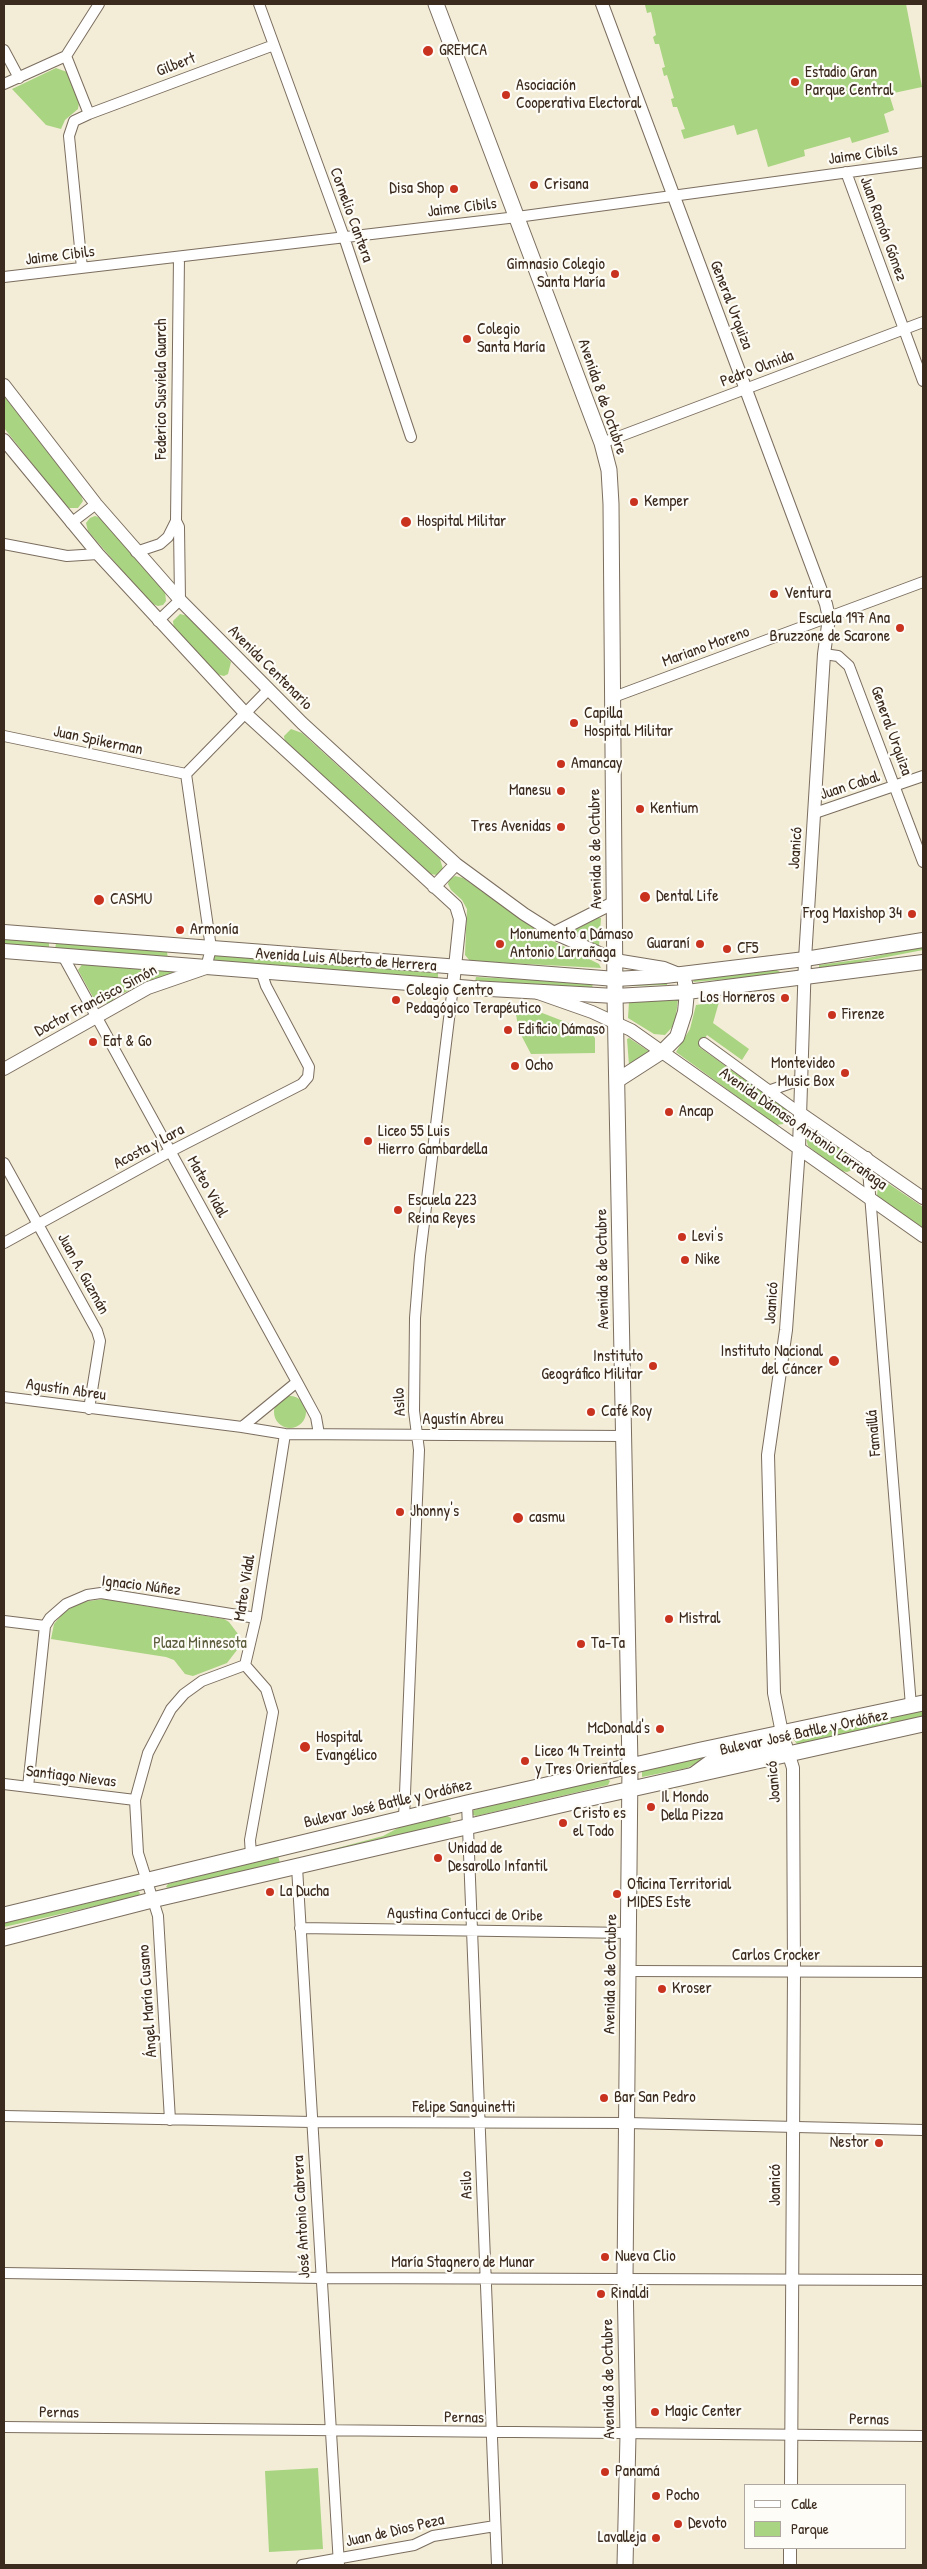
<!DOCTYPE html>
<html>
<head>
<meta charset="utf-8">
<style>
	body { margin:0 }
	#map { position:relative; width:927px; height:2569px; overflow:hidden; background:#f3ecd7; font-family:"Patrick Hand",sans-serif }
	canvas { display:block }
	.frame { position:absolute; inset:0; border:5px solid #3b2a1e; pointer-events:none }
	.legend { position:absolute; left:744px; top:2484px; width:162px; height:65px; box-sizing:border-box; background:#fdfcf7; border:1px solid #afa8a0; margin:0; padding:6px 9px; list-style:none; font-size:15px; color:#3b2a1e }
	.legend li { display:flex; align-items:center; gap:10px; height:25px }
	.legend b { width:25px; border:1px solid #afa8a0 }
</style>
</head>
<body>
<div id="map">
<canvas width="927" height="2569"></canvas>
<div class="frame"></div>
<ul class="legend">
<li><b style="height:6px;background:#fff"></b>Calle</li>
<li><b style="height:14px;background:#a9d481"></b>Parque</li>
</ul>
</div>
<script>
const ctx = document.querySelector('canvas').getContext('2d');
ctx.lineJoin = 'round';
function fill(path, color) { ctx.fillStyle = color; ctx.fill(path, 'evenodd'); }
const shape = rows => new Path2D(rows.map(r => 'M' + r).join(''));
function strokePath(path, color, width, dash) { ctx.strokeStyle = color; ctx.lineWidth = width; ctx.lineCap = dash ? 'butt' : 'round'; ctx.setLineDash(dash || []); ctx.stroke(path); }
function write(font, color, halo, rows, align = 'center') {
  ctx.font = font + ' "Patrick Hand",sans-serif'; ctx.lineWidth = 4.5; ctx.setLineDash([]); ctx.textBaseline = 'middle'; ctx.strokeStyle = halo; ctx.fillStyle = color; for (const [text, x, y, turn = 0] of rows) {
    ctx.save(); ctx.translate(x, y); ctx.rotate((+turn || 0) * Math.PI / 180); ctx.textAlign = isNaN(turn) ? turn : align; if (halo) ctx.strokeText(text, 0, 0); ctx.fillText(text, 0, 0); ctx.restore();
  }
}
fill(shape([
	[649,4,906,4,922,87,889,94,894,110,884,114,889,132,852,143,850,137,804,150,805,156,768,167,757,129,737,135,734,125,684,139,681,130,685,129,677,107,673,107,671,99,674,98,667,75,664,76,662,68,665,67,659,44,655,44,653,37,656,35,651,12,647,13,645,5],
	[56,68,67,72,79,103,78,109,65,120,61,129,46,125,12,89],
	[4,396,81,495,83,501,78,508,69,508,65,505,4,428],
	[95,516,101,518,165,591,166,601,163,605,158,606,150,603,88,531,86,523,90,518],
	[180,614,188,616,231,662,228,674,224,676,216,674,174,629,173,621],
	[291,729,302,733,440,859,443,869,437,875,430,874,285,743,284,736],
	[455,876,463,878,549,939,599,964,601,968,470,961,465,955,467,909,462,900,451,890,448,884,449,880],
	[598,918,601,918,599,946,571,932],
	[4,939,49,942,49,949,4,946],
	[56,943,167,952,168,959,55,950],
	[923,946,923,950,819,970,819,965,863,959],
	[214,955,438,973,438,980,214,963],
	[83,963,182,971,163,979,156,978,115,997,111,1003,102,1003,93,997,78,970],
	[777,970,780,972,778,975,693,982,695,979],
	[476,977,593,983,592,989,475,982],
	[667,983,667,985,628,986,629,984],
	[678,999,675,1024,665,1035,654,1034,628,1018,629,1002],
	[719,1002,713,1023,749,1049,742,1060,707,1035,699,1047,786,1109,788,1115,783,1124,776,1125,676,1052,690,1029,696,1005],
	[515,1009,537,1011,589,1031,595,1038,595,1053,531,1054,519,1031],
	[629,1038,650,1052,629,1065,627,1039],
	[813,1130,853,1158,855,1164,852,1170,847,1172,841,1171,808,1146,805,1134,807,1131],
	[886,1182,923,1207,923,1229,877,1196,878,1187],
	'274 1412a16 16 0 1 1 32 0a16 16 0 1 1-32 0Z',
	[104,1599,224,1619,229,1622,238,1634,237,1650,227,1663,193,1676,185,1674,174,1660,166,1657,51,1639,54,1624,64,1612,82,1602],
	[923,1709,923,1716,797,1744,794,1740,797,1737],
	[717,1753,687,1768,642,1777,642,1770],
	[606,1778,610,1781,608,1785,476,1816,471,1814,474,1810,481,1808],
	[447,1816,451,1818,450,1823,307,1856,383,1836,400,1827],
	[278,1856,280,1863,168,1888,166,1887,168,1884],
	[138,1891,140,1893,139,1896,4,1927,4,1923],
	[318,2468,323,2549,269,2552,265,2471]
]), '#a9d481');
const minor = shape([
	[259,4,344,237,411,437],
	[4,50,19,78],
	[66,56,89,114,74,121,69,136,82,268],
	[4,84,66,56,99,4],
	[89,114,274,45],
	[846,172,923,381],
	[4,277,517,217,923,162],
	[602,443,923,322],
	[71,523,96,504],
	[4,544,67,556,98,554],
	[136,552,160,544,168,537,176,521,179,257],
	[158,621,180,600,179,527,176,521],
	[824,654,838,656,849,666,923,862],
	[611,698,923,582],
	[4,736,186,774],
	[186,774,211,948,206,968],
	[186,774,268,690],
	[815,813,923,776],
	[63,956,297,1382,316,1417,319,1434],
	[704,1043,800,1113],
	[768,1091,800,1080],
	[867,1157,911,1706],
	[4,1163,97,1331,100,1341,89,1409],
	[4,1243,171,1151,302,1084,308,1077,309,1067,266,986,261,971],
	[4,1397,242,1427,297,1382],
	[242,1427,285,1434,623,1436],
	[4,1621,45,1626],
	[245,1665,256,1618,285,1434],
	[245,1665,266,1689,273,1712,250,1840,251,1855],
	[4,1784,135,1800],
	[28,1787,45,1626,50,1618,66,1604,87,1595,101,1593,256,1618],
	[467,1803,497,2565],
	[404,1818,419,1450,414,1411,415,1318,420,1256,453,986],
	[297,1867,339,2565],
	[300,1928,630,1933],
	[629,1971,923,1972],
	[4,2116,312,2122,627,2123,923,2130],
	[170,2120,158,1916,138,1853,135,1800,148,1753,171,1709,184,1694,202,1681,245,1665],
	[4,2273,321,2278,923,2280],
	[4,2427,923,2436],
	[302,2565,414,2545,433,2536,495,2526]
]);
const tertiary = shape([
	[602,4,826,604,829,618,824,654,805,959,799,1148,786,1330,768,1455,774,1693,782,1733,793,1768,794,1971,791,2485],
	[4,385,96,504,180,600,302,723,456,864,524,914,554,933,615,960,664,968,679,974],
	[4,440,98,554,245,713,456,906,460,919,453,986],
	[434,887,456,864],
	[554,933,615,902],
	[538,993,592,1012,631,1030,923,1236],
	[4,1069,148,988,206,968],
	[800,1113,923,1198],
	[691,1775,710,1761,773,1747,780,1741,782,1733],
	[790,2565,790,2548]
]);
const secondary = shape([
	[4,932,616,979,665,976,805,959,923,940],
	[4,951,472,988,615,996,687,992,923,962],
	[618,1080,663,1051,677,1037,685,1012,687,992,685,983]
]);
const primary = shape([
	[436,4,602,443,609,470,611,504,615,996,630,1766,625,2278,628,2435,625,2565],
	[4,1915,467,1803,701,1750,923,1703],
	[4,1938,152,1900,582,1800,923,1724]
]);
strokePath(minor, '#7b6e5f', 12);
strokePath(tertiary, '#7b6e5f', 14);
strokePath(secondary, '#7b6e5f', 16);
strokePath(primary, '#7b6e5f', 17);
strokePath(minor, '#fff', 10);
strokePath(tertiary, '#fff', 12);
strokePath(secondary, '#fff', 14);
strokePath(primary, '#fff', 15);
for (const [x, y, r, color] of [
	[428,51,6,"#c8321e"],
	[795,82,5,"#c8321e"],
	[506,95,5,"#c8321e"],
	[534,185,5,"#c8321e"],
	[454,189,5,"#c8321e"],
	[615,274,5,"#c8321e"],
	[467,339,5,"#c8321e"],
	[634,502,5,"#c8321e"],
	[406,522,6,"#c8321e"],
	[774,594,5,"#c8321e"],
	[900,628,5,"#c8321e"],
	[574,723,5,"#c8321e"],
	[561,764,5,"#c8321e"],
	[561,791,5,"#c8321e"],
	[640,809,5,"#c8321e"],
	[561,827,5,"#c8321e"],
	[645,897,6,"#c8321e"],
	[99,900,6,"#c8321e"],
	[912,914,5,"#c8321e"],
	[180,930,5,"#c8321e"],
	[500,944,5,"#c8321e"],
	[700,944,5,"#c8321e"],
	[727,949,5,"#c8321e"],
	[785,998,5,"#c8321e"],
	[396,1000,5,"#c8321e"],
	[832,1015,5,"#c8321e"],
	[508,1030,5,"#c8321e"],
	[93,1042,5,"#c8321e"],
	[515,1066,5,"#c8321e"],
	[845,1073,5,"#c8321e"],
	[669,1112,5,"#c8321e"],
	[368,1141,5,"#c8321e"],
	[398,1210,5,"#c8321e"],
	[682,1237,5,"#c8321e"],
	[685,1260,5,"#c8321e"],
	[834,1361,6,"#c8321e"],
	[653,1366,5,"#c8321e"],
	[591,1412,5,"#c8321e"],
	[400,1512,5,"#c8321e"],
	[518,1518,6,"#c8321e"],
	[669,1619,5,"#c8321e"],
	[581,1644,5,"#c8321e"],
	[660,1729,5,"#c8321e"],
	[305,1747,6,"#c8321e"],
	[525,1761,5,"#c8321e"],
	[651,1807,5,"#c8321e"],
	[563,1823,5,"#c8321e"],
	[438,1858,5,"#c8321e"],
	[270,1892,5,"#c8321e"],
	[617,1894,5,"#c8321e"],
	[662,1989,5,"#c8321e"],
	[604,2098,5,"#c8321e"],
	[879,2143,5,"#c8321e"],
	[605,2257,5,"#c8321e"],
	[601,2294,5,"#c8321e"],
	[655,2412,5,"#c8321e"],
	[605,2472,5,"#c8321e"],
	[656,2496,5,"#c8321e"],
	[678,2524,5,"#c8321e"],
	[656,2538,5,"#c8321e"]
]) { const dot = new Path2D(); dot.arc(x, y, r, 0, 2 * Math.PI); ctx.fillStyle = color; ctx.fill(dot); strokePath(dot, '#fdfcf7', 2); }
write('16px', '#3b2a1e', '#fdfcf7', [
	["GREMCA",439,51],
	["Estadio Gran",805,73],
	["Parque Central",805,91],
	["Asociación",516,86],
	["Cooperativa Electoral",516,104],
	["Crisana",544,185],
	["Disa Shop",444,189,"right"],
	["Gimnasio Colegio",605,265,"right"],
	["Santa María",605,283,"right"],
	["Colegio",477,330],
	["Santa María",477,348],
	["Kemper",644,502],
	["Hospital Militar",417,522],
	["Ventura",784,594],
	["Escuela 197 Ana",890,619,"right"],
	["Bruzzone de Scarone",890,637,"right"],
	["Capilla",584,714],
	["Hospital Militar",584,732],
	["Amancay",571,764],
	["Manesu",551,791,"right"],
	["Kentium",650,809],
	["Tres Avenidas",551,827,"right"],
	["Dental Life",656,897],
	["CASMU",110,900],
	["Frog Maxishop 34",902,914,"right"],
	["Armonía",190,930],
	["Monumento a Dámaso",510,935],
	["Antonio Larrañaga",510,953],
	["Guaraní",690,944,"right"],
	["CF5",737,949],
	["Colegio Centro",406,991],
	["Pedagógico Terapéutico",406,1009],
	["Los Horneros",775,998,"right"],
	["Firenze",842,1015],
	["Edificio Dámaso",518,1030],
	["Eat & Go",103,1042],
	["Montevideo",835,1064,"right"],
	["Music Box",835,1082,"right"],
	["Ocho",525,1066],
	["Ancap",679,1112],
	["Liceo 55 Luis",378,1132],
	["Hierro Gambardella",378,1150],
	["Escuela 223",408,1201],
	["Reina Reyes",408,1219],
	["Levi's",692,1237],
	["Nike",695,1260],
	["Instituto Nacional",823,1352,"right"],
	["del Cáncer",823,1370,"right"],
	["Instituto",643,1357,"right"],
	["Geográfico Militar",643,1375,"right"],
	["Café Roy",601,1412],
	["Jhonny's",410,1512],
	["casmu",529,1518],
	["Mistral",679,1619],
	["Ta-Ta",591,1644],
	["McDonald's",650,1729,"right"],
	["Hospital",316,1738],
	["Evangélico",316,1756],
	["Liceo 14 Treinta",535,1752],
	["y Tres Orientales",535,1770],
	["Il Mondo",661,1798],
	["Della Pizza",661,1816],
	["Cristo es",573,1814],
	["el Todo",573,1832],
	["Unidad de",448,1849],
	["Desarollo Infantil",448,1867],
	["Oficina Territorial",627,1885],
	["MIDES Este",627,1903],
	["La Ducha",280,1892],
	["Kroser",672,1989],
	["Bar San Pedro",614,2098],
	["Nestor",869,2143,"right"],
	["Nueva Clio",615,2257],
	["Rinaldi",611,2294],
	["Magic Center",665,2412],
	["Panamá",615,2472],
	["Pocho",666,2496],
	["Devoto",688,2524],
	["Lavalleja",646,2538,"right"]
], 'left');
write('16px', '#3b2a1e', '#fdfcf7', [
	["Gilbert",176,65,-21],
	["Jaime Cibils",863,155,-8],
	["Jaime Cibils",462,208,-7],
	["Cornelio Cantera",351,215,70],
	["Juan Ramón Gómez",883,229,70],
	["Jaime Cibils",60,256,-7],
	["General Urquiza",731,305,69],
	["Pedro Olmida",757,369,-21],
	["Federico Susviela Guarch",162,389,-90],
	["Avenida 8 de Octubre",602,397,71],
	["Mariano Moreno",706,647,-20],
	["Avenida Centenario",270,668,45],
	["General Urquiza",891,731,70],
	["Juan Spikerman",98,741,12],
	["Juan Cabal",850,786,-18],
	["Joanicó",796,848,-86],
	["Avenida 8 de Octubre",596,849,-91],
	["Avenida Luis Alberto de Herrera",346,960,4],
	["Doctor Francisco Simón",96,1001,-28],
	["Avenida Dámaso Antonio Larrañaga",803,1129,35],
	["Acosta y Lara",149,1147,-28],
	["Mateo Vidal",207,1187,61],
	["Avenida 8 de Octubre",603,1269,-91],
	["Juan A. Guzmán",83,1274,61],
	["Joanicó",772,1303,-86],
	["Agustín Abreu",66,1390,8],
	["Asilo",400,1402,-93],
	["Agustín Abreu",463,1420],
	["Famaillá",874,1433,-95],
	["Ignacio Núñez",141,1586,7],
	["Mateo Vidal",245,1588,-81],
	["Bulevar José Batlle y Ordóñez",804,1733,-12],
	["Santiago Nievas",71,1777,7],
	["Joanicó",774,1782,-95],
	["Bulevar José Batlle y Ordóñez",388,1804,-13],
	["Agustina Contucci de Oribe",465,1915,1],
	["Carlos Crocker",776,1956],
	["Avenida 8 de Octubre",611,1974,-89],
	["Ángel María Cusano",148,2001,-94],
	["Felipe Sanguinetti",464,2108],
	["Asilo",467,2185,-92],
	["Joanicó",776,2185,-90],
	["José Antonio Cabrera",302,2217,-93],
	["María Stagnero de Munar",463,2263],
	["Avenida 8 de Octubre",609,2379,-91],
	["Pernas",59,2413,1],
	["Pernas",464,2418,1],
	["Pernas",869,2420,1],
	["Juan de Dios Peza",395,2531,-13]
]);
write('16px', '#5c5d3c', '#fdfcf7', [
	["Plaza Minnesota",200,1644]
]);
</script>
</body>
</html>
